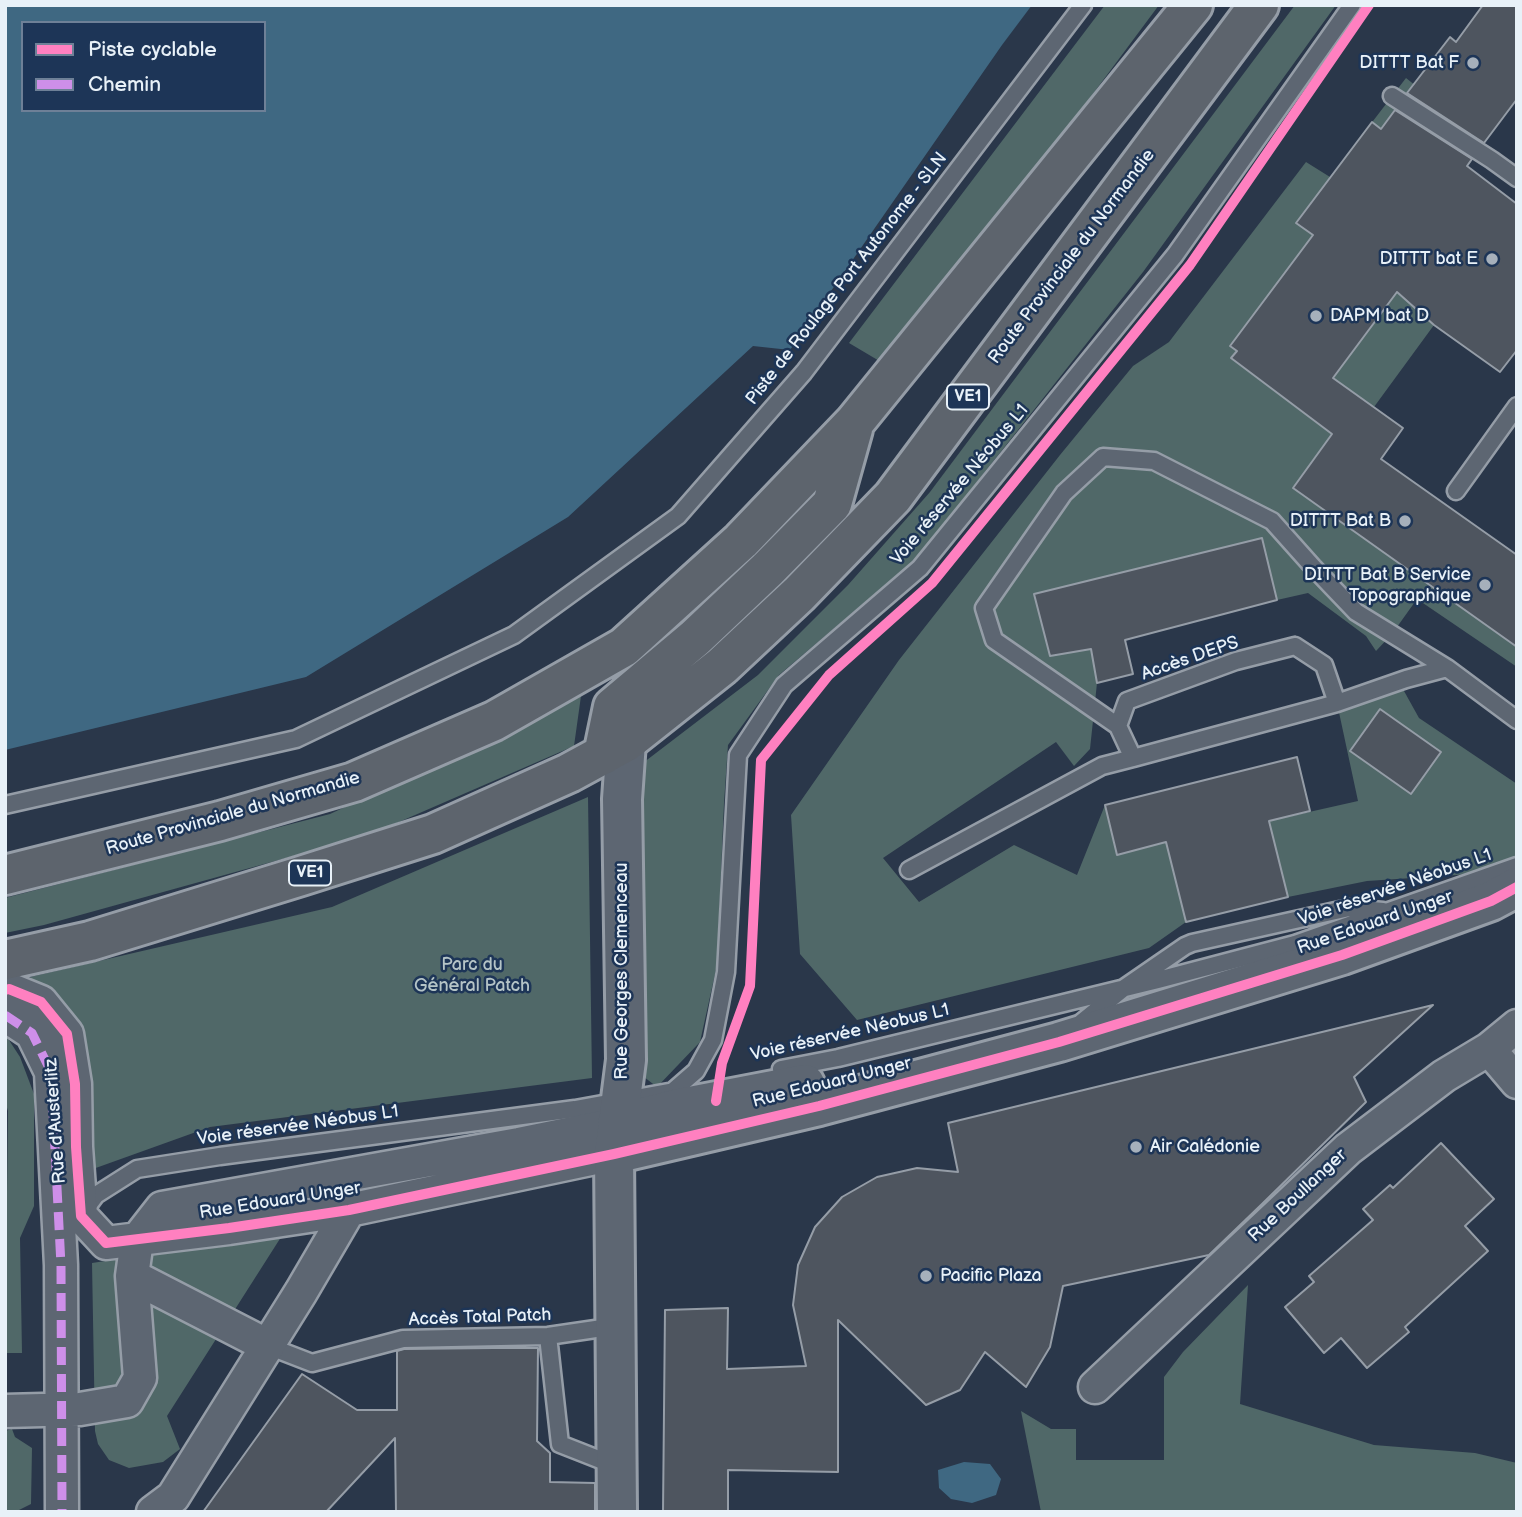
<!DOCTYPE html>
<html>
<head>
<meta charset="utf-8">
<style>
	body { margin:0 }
	#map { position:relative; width:1522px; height:1517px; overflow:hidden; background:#2a374a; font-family:"Balsamiq Sans",sans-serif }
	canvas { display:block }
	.frame { position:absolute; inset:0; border:7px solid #e8f1f8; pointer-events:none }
	.legend { position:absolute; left:21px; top:21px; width:245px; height:91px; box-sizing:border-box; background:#1d3557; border:2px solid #6e8097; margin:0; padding:9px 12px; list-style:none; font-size:21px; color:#e8f1f8 }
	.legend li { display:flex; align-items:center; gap:14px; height:35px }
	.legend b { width:35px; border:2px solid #6e8097 }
</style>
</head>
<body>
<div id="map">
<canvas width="1522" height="1517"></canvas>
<div class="frame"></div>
<ul class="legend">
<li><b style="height:9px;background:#ff80c0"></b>Piste cyclable</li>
<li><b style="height:9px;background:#ce8fe9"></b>Chemin</li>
</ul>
</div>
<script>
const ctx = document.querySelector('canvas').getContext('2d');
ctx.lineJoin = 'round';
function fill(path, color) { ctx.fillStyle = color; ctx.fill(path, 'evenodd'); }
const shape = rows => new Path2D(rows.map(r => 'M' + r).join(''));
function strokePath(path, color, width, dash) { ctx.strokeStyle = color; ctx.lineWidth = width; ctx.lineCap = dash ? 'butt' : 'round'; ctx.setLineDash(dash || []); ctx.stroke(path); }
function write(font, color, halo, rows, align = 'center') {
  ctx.font = font + ' "Balsamiq Sans",sans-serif'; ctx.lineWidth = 5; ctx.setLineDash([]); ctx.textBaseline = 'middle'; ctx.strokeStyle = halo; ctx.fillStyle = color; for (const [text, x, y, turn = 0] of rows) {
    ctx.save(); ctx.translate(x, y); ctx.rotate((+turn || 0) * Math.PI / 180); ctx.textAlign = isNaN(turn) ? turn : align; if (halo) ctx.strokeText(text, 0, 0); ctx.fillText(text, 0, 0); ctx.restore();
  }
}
fill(shape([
	[1105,5,1159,5,1040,165,881,362,849,343],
	[1295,5,1336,5,1143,272,916,559,779,675,728,745,724,803,717,965,700,1042,657,1087,635,1070,639,766,758,675,848,585,930,492],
	[1406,78,1485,141,1468,166,1413,127,1434,325,1374,407,1358,397,1293,488,1517,647,1517,667,1417,599,1392,634,1376,651,1366,636,1308,593,1277,600,1262,538,1035,594,1050,656,1091,649,1097,683,1090,749,1074,766,1056,742,883,858,919,902,1014,845,1077,875,1105,805,1117,855,1166,842,1186,922,1149,948,857,1020,800,954,791,815,899,660,1060,455,1133,366,1169,342,1306,162,1330,177],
	[1399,682,1419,718,1517,784,1517,857,1487,873,1367,881,1288,897,1269,821,1358,801,1337,703],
	[581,696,574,746,369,835,44,925,5,933,5,898,330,814],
	[588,797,592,1078,210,1127,93,1169,91,1075,78,1022,30,977,332,907],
	[5,1034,20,1057,34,1094,34,1206,20,1238,22,1353,5,1353,8,1111,5,1101],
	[283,1234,167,1416,180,1449,163,1462,129,1468,109,1460,98,1444,95,1431,92,1263],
	[1248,1285,1240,1404,1374,1445,1475,1453,1517,1463,1517,1512,1041,1512,1021,1411,1051,1429,1076,1429,1076,1460,1164,1460,1164,1377,1183,1352],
	[12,1429,15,1437,32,1448,31,1504,15,1512,5,1512,5,1431]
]), '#506868');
fill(shape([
	[5,5,1032,5,1002,45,790,350,753,346,568,517,306,677,5,750],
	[23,23,264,23,264,110,23,110],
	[964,1462,990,1464,1001,1479,996,1495,972,1503,951,1499,939,1488,938,1470]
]), '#3f6882');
const building = shape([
	[1483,5,1517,5,1517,99,1484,143,1407,93,1450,37,1456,42,1483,5],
	[1395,110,1472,159,1467,166,1517,204,1517,350,1500,372,1434,325,1397,292,1333,378,1403,428,1381,459,1517,555,1517,647,1293,488,1332,434,1231,358,1237,351,1230,346,1313,235,1296,223,1372,122,1381,129,1395,110],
	[1262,538,1277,600,1125,640,1133,674,1097,683,1091,649,1050,656,1034,594,1262,538],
	[1380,709,1441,752,1411,794,1350,751,1380,709],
	[1297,757,1310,811,1269,821,1288,897,1186,922,1166,842,1117,855,1105,805,1297,757],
	[1433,1005,1354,1077,1366,1102,1262,1204,1209,1255,1063,1286,1050,1347,1026,1387,985,1352,960,1390,926,1405,838,1320,838,1472,728,1470,728,1512,663,1512,665,1310,728,1308,727,1369,806,1366,793,1305,798,1265,815,1227,842,1197,877,1177,917,1168,958,1172,948,1123,1433,1005],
	[1441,1143,1494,1199,1465,1226,1488,1251,1405,1327,1409,1332,1367,1368,1341,1338,1324,1353,1285,1307,1314,1282,1309,1276,1373,1220,1363,1209,1390,1185,1393,1188,1441,1143],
	[493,1348,538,1348,537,1441,550,1453,550,1482,595,1483,595,1512,396,1512,395,1438,326,1512,203,1512,302,1374,357,1410,397,1410,397,1351,404,1349,493,1348]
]);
fill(building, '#4e555f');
strokePath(building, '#959da7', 2);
const service = shape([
	[1392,96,1492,160,1517,178],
	[1456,491,1517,406],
	[1295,646,1324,665,1337,703,1133,758,1118,726,1127,701,1236,661,1295,646],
	[1337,703,1406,679,1447,668],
	[1118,726,994,640,984,608,1064,493,1103,457,1154,461,1272,521,1313,567,1356,612,1447,668,1517,720],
	[5,805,296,739,514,635,678,516,804,372,1083,5],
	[909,870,1102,766,1133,758],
	[1082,1022,1124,988,1185,946,1192,943,1349,908,1383,911],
	[781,1069,838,1058,1158,980,1295,944,1517,866],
	[673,1091,696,1071,713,1040,726,972,738,755,784,685,920,568,1175,255,1352,5],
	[84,1211,96,1195,137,1169,220,1156,575,1109,674,1091],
	[548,1336,560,1444,616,1466],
	[268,1346,312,1363,403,1339,548,1336,616,1326]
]);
const minor = shape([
	[5,990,9,989,41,1002,67,1034,75,1084,76,1147,81,1216,106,1243,229,1228,349,1210,614,1154],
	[5,1015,32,1033,51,1072,61,1265,62,1512],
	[1489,1049,1517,1082],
	[132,1276,268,1346],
	[1095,1387,1348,1149,1444,1076,1489,1049,1517,1026],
	[5,1411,80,1409,127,1401,140,1378,132,1276,137,1240,162,1208,519,1144,617,1124],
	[153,1512,173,1497,301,1292,349,1210]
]);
const tertiary = shape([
	[617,1124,675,1109,805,1084],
	[614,1154,819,1106,1059,1042,1342,955,1491,901,1517,887],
	[617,1512,614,1154,626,1060,622,799,626,742]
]);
const primary = shape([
	[603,755,613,707,695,638,768,569,832,504,853,429],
	[5,875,220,821,354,782,494,721,624,647,741,541,854,423,1193,5],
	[5,960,90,941,301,876,433,834,569,773,626,742,722,666,799,594,893,497,1259,5]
]);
strokePath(service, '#959da7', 21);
strokePath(minor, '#959da7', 37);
strokePath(tertiary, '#959da7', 44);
strokePath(primary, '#959da7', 44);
strokePath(service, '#5d6672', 16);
strokePath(minor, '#5d6672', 32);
strokePath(tertiary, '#5d6672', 38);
strokePath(primary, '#5d646d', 38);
strokePath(shape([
	[5,1015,32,1033,51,1072,61,1265,62,1512]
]), '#ce8fe9', 9, [18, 9]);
strokePath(shape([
	[5,990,9,989,41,1002,67,1034,75,1084,76,1147,81,1216,106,1243,229,1228,349,1210,614,1154,819,1106,1059,1042,1342,955,1491,901,1517,887],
	[716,1101,722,1063,750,986,761,760,829,675,932,583,1190,265,1369,5]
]), '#ff80c0', 10);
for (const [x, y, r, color] of [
	[1473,63,7,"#a6b0bb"],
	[1492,259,7,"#a6b0bb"],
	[1316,316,7,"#a6b0bb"],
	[1405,521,7,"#a6b0bb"],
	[1485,585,7,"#a6b0bb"],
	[1136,1147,7,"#a6b0bb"],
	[926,1276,7,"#a6b0bb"]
]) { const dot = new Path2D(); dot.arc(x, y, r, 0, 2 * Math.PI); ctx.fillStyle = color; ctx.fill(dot); strokePath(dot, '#1d3557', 2.5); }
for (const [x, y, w] of [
	[968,397,42],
	[310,873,42]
]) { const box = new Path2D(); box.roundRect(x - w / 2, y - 12.5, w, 25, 5); ctx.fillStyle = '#1d3557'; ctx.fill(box); strokePath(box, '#e8f1f8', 2); }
write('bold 16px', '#e8f1f8', null, [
	["VE1",968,397],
	["VE1",310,873]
]);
write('18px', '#e8f1f8', '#1d3557', [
	["DITTT Bat F",1459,63],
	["DITTT bat E",1478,259],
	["DAPM bat D",1330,316,"left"],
	["DITTT Bat B",1391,521],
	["DITTT Bat B Service",1471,575],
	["Topographique",1471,596],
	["Air Calédonie",1150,1147,"left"],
	["Pacific Plaza",940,1276,"left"]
], 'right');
write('18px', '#e8f1f8', '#1d3557', [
	["Route Provinciale du Normandie",1072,257,-53],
	["Piste de Roulage Port Autonome - SLN",847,279,-52],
	["Voie réservée Néobus L1",960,485,-50],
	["Accès DEPS",1190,659,-19],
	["Route Provinciale du Normandie",233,814,-16],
	["Voie réservée Néobus L1",1395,888,-19],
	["Rue Edouard Unger",1375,923,-19],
	["Rue Georges Clemenceau",622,971,-90],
	["Voie réservée Néobus L1",850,1033,-13],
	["Rue Edouard Unger",832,1083,-14],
	["Rue d'Austerlitz",56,1121,-94],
	["Voie réservée Néobus L1",298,1126,-8],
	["Rue Boullanger",1298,1196,-43],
	["Rue Edouard Unger",280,1201,-9],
	["Accès Total Patch",480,1318,-2]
]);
write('18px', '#b5c4c7', '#1d3557', [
	["Parc du",472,965],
	["Général Patch",472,986]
]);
</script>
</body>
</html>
